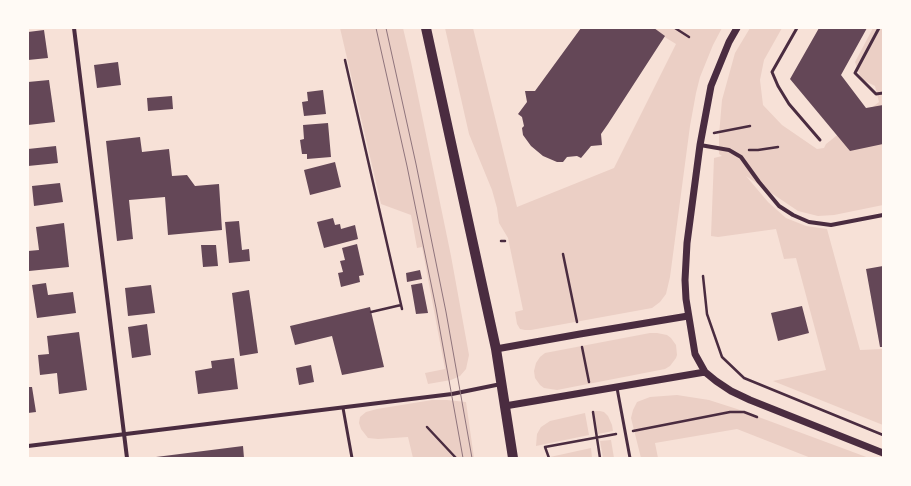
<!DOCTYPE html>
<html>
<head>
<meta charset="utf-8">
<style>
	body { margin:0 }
	#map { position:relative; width:911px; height:486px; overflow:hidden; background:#f7e1d7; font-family:"Exo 2",sans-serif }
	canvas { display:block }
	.frame { position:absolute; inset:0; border:29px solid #fffaf5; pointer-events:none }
</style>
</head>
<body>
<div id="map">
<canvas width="911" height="486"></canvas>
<div class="frame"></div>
</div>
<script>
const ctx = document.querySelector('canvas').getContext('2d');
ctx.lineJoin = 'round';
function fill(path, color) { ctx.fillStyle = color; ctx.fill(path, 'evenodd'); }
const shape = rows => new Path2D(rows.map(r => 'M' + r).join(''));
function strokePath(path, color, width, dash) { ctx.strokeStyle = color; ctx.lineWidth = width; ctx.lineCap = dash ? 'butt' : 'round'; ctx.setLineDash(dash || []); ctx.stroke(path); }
fill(shape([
	[340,28,403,28,411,62,451,256,469,355,466,369,460,376,451,380,428,384,425,373,445,369,422,247,417,248,411,215,381,204],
	[445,28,473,28,517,207,614,168,676,44,650,28,722,28,713,45,700,77,696,93,690,126,670,277,666,294,660,302,652,308,531,330,525,330,520,329,517,324,515,312,523,310,508,238,499,223,497,208,492,190,469,134],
	[750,28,782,28,764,60,760,80,763,105,782,125,817,149,824,148,826,144,879,102,875,86,861,79,855,62,873,28,883,28,883,205,834,215,818,216,798,211,746,176,768,202,786,218,806,226,827,229,860,350,883,349,883,425,773,381,826,370,796,258,784,259,776,229,718,237,711,236,714,158,722,156,719,154,719,135,722,100,735,53],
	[650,333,657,333,667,335,671,338,676,345,677,355,676,358,670,366,665,369,557,390,544,388,540,385,535,378,534,371,536,363,540,357,545,353],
	[677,395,709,400,737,409,869,458,811,458,737,429,655,443,658,458,641,458,631,418,633,410,637,402,650,397],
	[432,400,447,400,466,402,474,458,413,458,408,437,378,439,368,438,361,429,359,423,360,417,366,412,377,409],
	[594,411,600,411,604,412,608,416,612,425,613,431,598,434],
	[585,413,589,435,536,446,537,434,541,427,550,421],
	[611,440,614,458,603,458,600,441],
	[591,448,592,458,551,458,550,457]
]), '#ebcfc5');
fill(shape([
	[581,28,654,28,665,36,608,124,601,134,602,145,591,146,581,158,577,156,567,157,563,162,557,162,543,156,531,146,523,135,522,128,524,126,522,117,518,114,527,102,525,91,535,91],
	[819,28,867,28,841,75,866,108,883,105,883,144,850,151,790,79],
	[44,30,48,58,28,60,28,32],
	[118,62,121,85,97,88,94,65],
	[49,80,55,122,28,125,28,82],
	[323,90,326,114,304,116,302,102,308,101,307,92],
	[172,96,173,109,148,111,147,98],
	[328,123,331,157,307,159,307,154,302,154,300,140,304,139,303,125],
	[140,137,142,152,169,149,172,176,187,175,195,186,219,184,222,230,168,235,165,197,129,200,133,239,117,241,106,141],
	[56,146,58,163,28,166,28,149],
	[335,162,341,187,310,195,304,170],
	[60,183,63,202,34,206,32,186],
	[333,218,335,225,340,224,341,229,355,225,358,239,324,248,317,222],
	[239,221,242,250,249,249,250,261,229,263,225,222],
	[64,223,69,267,29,271,28,251,39,250,36,227],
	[357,244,364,275,359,276,360,282,341,287,338,273,343,272,340,261,345,260,342,248],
	[201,245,216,245,218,266,203,267],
	[883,266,883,347,880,347,866,269],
	[420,270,422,279,407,282,406,273],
	[46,283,48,295,73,292,76,313,37,318,32,285],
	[422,283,428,313,416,314,411,285],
	[151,285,155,313,128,316,125,288],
	[249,290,258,353,240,356,232,293],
	[802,306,809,333,778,341,771,313],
	[370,307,384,367,342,375,332,336,295,345,290,326],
	[147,324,151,355,132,358,128,327],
	[79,332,87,390,59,394,57,373,40,375,38,355,49,354,47,336],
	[234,358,238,389,198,394,195,371,212,368,211,361],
	[311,365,314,382,299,385,296,368],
	[28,387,32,387,36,412,28,413],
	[243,446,244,458,156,458,156,457]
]), '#644757');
strokePath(shape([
	[675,28,689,37],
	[345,60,402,309],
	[714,133,750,126],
	[749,150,758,150,778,147],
	[501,241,505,241],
	[563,254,577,322],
	[703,276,707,314,722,357,744,378,883,435],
	[371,312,401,305],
	[582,347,589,382],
	[593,412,600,458],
	[427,427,456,458],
	[633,431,730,412,744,412,757,417],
	[549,458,545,447,616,434]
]), '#4a2c40', 2.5);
strokePath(shape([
	[797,28,772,72,778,86,789,104,820,140],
	[879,28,855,73,876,94,883,93],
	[617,388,630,458],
	[343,408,352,458]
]), '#4a2c40', 3);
strokePath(shape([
	[74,28,127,458],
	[700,145,729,150,741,157,759,182,779,206,793,215,809,222,831,225,883,215],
	[28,446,452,394,501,384]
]), '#4a2c40', 4);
strokePath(shape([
	[737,28,729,42,711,86,700,145,687,243,685,280,686,299,695,354,705,372,716,381,731,391,750,400,883,453],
	[496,349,580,334,688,316],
	[505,406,705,372]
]), '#4a2c40', 7);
strokePath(shape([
	[426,28,496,349,513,458]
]), '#4a2c40', 10);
strokePath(shape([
	[376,28,407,166,436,308,463,458],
	[386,28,416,164,446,312,472,458]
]), '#8f747c', 1);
</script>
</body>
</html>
